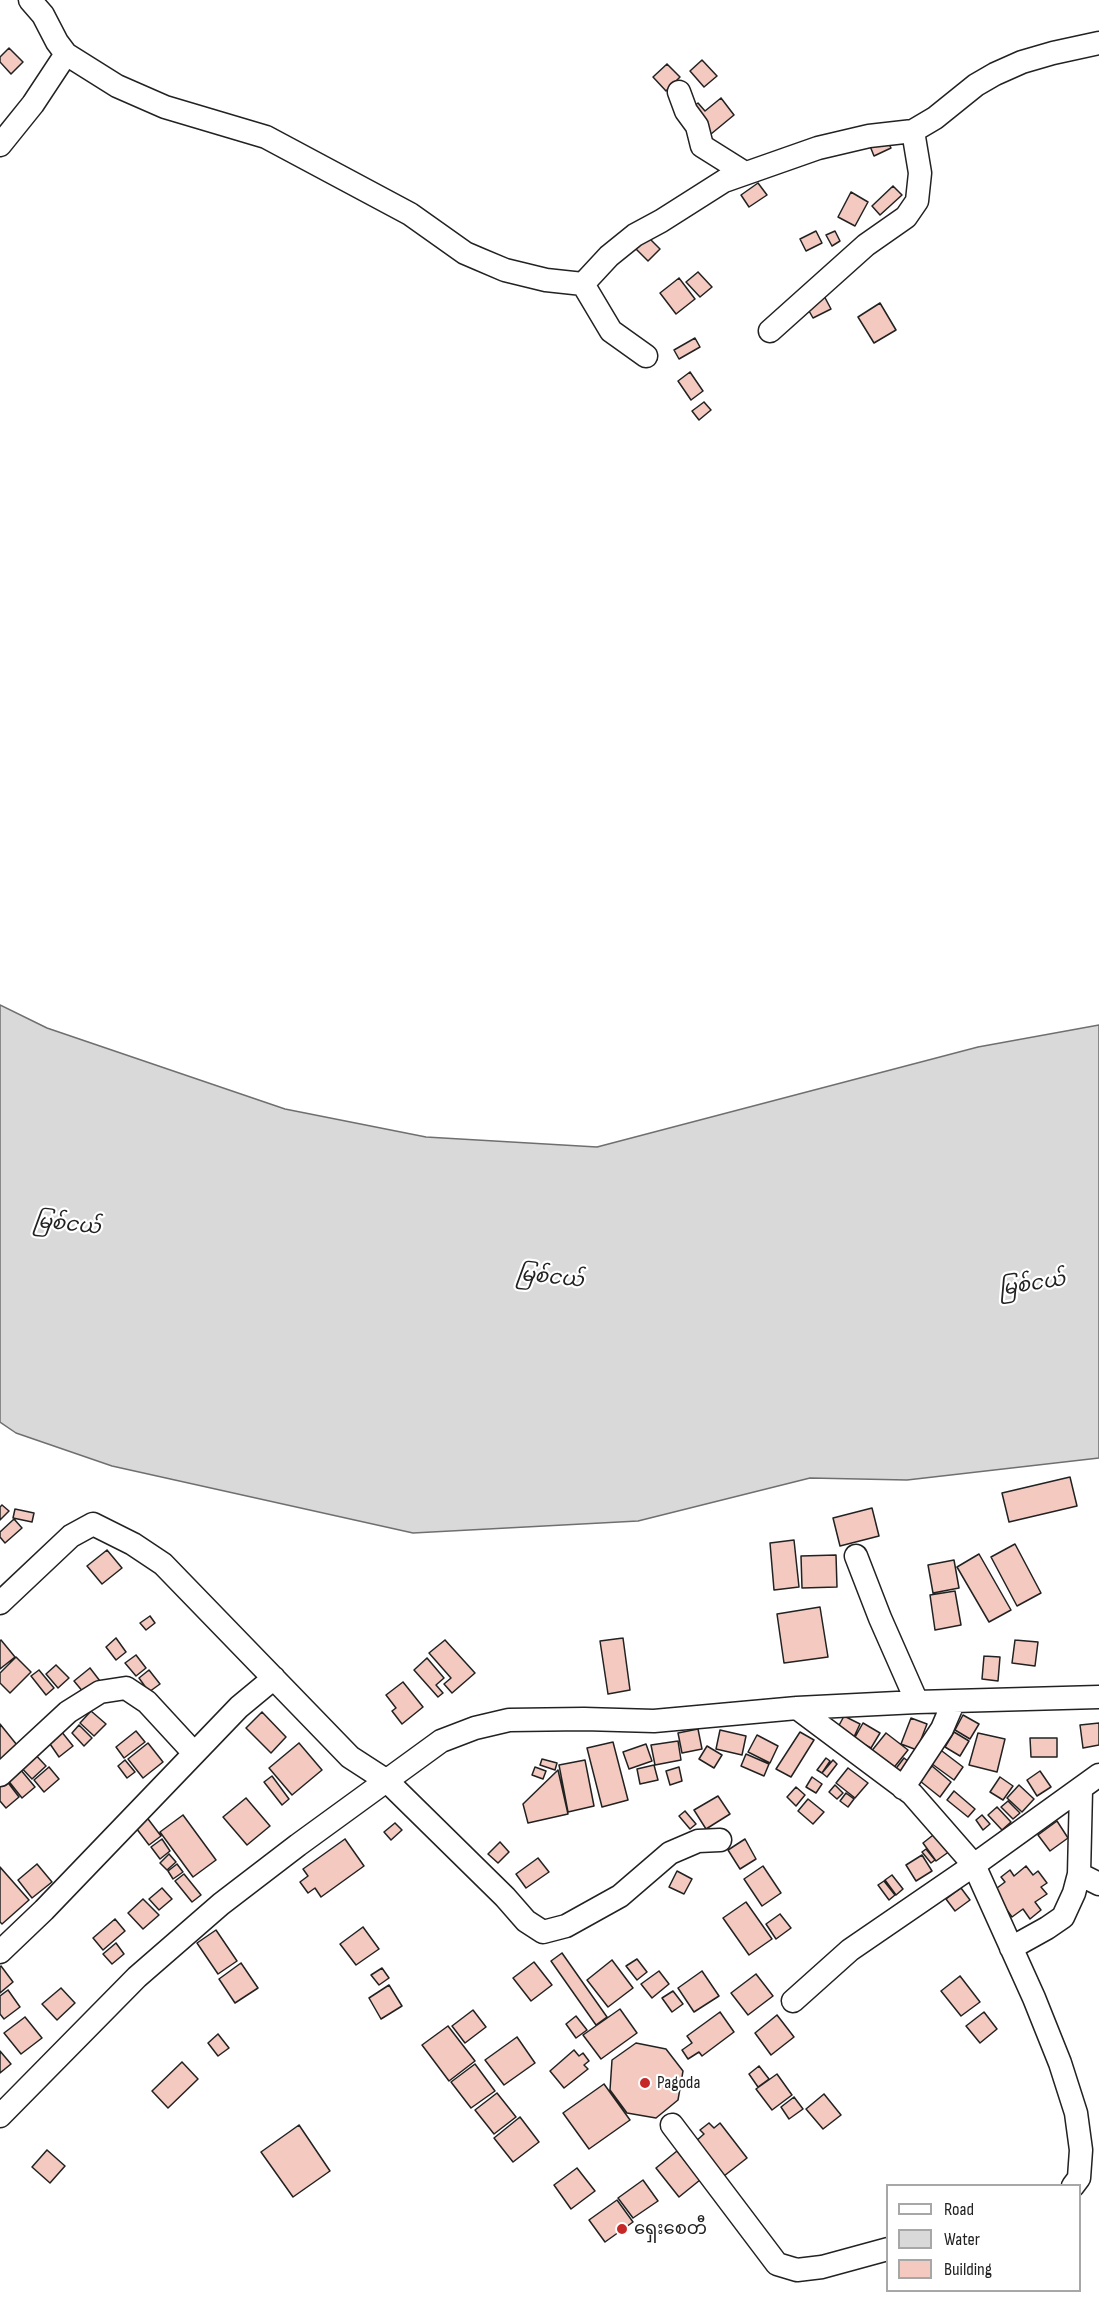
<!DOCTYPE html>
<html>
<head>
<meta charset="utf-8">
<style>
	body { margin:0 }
	#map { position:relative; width:1099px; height:2310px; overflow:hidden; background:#fff; font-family:"Sofia Sans Condensed",sans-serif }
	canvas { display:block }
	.legend { position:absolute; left:886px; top:2184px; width:195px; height:108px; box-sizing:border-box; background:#fff; border:2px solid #a7a7a7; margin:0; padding:8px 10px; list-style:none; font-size:18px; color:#222 }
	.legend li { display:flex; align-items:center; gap:12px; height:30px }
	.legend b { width:30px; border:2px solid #a7a7a7 }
</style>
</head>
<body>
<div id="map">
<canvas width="1099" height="2310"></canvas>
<ul class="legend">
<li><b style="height:8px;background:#fff"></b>Road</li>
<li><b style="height:16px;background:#d9d9d9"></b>Water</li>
<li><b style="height:16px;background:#f3c9c0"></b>Building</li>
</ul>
</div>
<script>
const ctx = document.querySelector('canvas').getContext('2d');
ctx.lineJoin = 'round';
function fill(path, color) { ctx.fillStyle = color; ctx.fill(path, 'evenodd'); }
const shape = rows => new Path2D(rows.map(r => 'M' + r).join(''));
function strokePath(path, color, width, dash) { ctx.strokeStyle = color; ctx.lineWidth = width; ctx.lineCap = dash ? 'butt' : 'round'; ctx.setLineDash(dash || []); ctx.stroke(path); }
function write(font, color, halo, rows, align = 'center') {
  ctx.font = font + ' "Sofia Sans Condensed","Noto Sans Myanmar",sans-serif'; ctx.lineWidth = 4.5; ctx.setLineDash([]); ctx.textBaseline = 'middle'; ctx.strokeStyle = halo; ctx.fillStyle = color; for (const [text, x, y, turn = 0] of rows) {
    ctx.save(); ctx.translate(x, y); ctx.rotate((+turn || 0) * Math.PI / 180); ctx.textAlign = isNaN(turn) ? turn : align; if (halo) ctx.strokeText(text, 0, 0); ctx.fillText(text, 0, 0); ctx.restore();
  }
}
const water = shape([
	[0,1005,47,1028,285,1109,426,1137,597,1147,978,1047,1099,1025,1099,1458,907,1480,810,1478,638,1521,413,1533,112,1466,16,1433,0,1422,0,1005]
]);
fill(water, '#d9d9d9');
strokePath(water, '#6f6f6f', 1.5);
const building = shape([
	[9,48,23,62,11,74,0,62,0,57,9,48],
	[702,60,717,76,704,87,690,71,702,60],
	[667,64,680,77,666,91,653,77,667,64],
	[721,98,734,115,711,134,690,109,698,103,705,111,721,98],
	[886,138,891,148,874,156,870,146,886,138],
	[758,183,767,195,749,207,741,195,758,183],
	[893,186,902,195,880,215,872,206,893,186],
	[851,192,868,202,855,226,838,217,851,192],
	[816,231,822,243,806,251,800,239,816,231],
	[835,231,840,241,832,246,826,235,835,231],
	[643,232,660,249,648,261,631,244,643,232],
	[698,272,712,287,700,297,686,282,698,272],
	[679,278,695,299,676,314,660,293,679,278],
	[822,292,831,309,813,318,804,302,822,292],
	[880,303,896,330,874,343,858,317,880,303],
	[695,338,700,347,679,359,674,350,695,338],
	[690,372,703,391,691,400,678,381,690,372],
	[704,402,711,410,699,420,692,411,704,402],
	[1070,1477,1077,1506,1009,1522,1002,1493,1070,1477],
	[2,1505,9,1511,0,1520,0,1507,2,1505],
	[872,1508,879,1536,840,1546,833,1518,872,1508],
	[15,1509,34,1513,32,1522,13,1518,15,1509],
	[14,1519,22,1528,5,1543,0,1537,0,1532,14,1519],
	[794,1540,799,1587,774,1590,770,1543,794,1540],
	[1015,1544,1041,1593,1017,1606,991,1557,1015,1544],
	[107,1550,122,1568,102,1584,87,1566,107,1550],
	[979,1554,1011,1610,989,1622,957,1567,979,1554],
	[836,1555,837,1587,802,1588,801,1556,836,1555],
	[954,1560,959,1588,933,1593,928,1565,954,1560],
	[955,1591,961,1625,935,1630,930,1595,955,1591],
	[820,1607,828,1657,784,1663,777,1614,820,1607],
	[150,1616,155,1623,146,1630,140,1623,150,1616],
	[116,1638,126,1652,116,1660,106,1647,116,1638],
	[623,1638,630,1690,608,1694,600,1641,623,1638],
	[1,1640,15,1657,0,1669,0,1641,1,1640],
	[445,1640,475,1673,452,1693,444,1684,451,1678,429,1653,445,1640],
	[1015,1640,1038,1642,1035,1666,1012,1663,1015,1640],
	[136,1655,146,1668,136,1676,125,1663,136,1655],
	[984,1656,1000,1657,998,1681,982,1679,984,1656],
	[16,1657,31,1672,10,1693,0,1683,0,1673,16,1657],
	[427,1658,444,1678,436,1685,443,1693,438,1697,414,1670,427,1658],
	[56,1665,69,1678,58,1688,46,1674,56,1665],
	[90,1668,100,1681,84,1693,74,1681,90,1668],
	[39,1670,54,1688,46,1695,31,1676,39,1670],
	[149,1670,160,1684,149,1692,139,1678,149,1670],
	[403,1682,423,1707,402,1724,392,1711,396,1708,386,1695,403,1682],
	[91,1711,106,1724,94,1736,80,1723,91,1711],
	[262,1712,286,1737,271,1753,246,1728,262,1712],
	[963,1715,979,1724,970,1739,955,1730,963,1715],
	[844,1716,860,1724,853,1739,836,1731,844,1716],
	[911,1718,927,1724,917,1750,901,1744,911,1718],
	[863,1723,880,1733,871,1748,854,1739,863,1723],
	[1099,1723,1099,1745,1083,1748,1080,1725,1099,1723],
	[0,1724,21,1750,0,1767,0,1724],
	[79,1725,92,1738,84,1746,72,1733,79,1725],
	[698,1729,702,1749,682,1753,678,1733,698,1729],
	[720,1730,746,1736,742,1755,716,1749,720,1730],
	[61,1731,73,1746,59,1757,48,1741,61,1731],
	[136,1731,145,1742,124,1758,116,1747,136,1731],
	[800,1732,814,1740,791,1777,776,1769,800,1732],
	[954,1732,969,1741,960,1756,945,1747,954,1732],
	[886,1733,908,1750,892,1770,870,1753,886,1733],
	[978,1733,1005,1739,997,1772,969,1765,978,1733],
	[757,1735,778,1746,770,1763,748,1752,757,1735],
	[1030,1738,1057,1738,1057,1757,1031,1757,1030,1738],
	[678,1741,681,1760,655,1765,651,1745,678,1741],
	[613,1742,628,1800,602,1807,587,1748,613,1742],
	[148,1743,163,1762,143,1778,128,1759,148,1743],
	[299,1743,322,1770,292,1795,269,1768,299,1743],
	[646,1744,652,1761,629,1769,623,1752,646,1744],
	[707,1746,722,1755,714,1768,699,1759,707,1746],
	[938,1748,963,1767,954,1780,928,1761,938,1748],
	[31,1750,46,1766,32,1779,17,1763,31,1750],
	[746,1754,769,1764,764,1776,741,1766,746,1754],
	[826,1758,830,1761,822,1773,817,1770,826,1758],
	[904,1758,914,1766,904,1779,894,1771,904,1758],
	[542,1759,557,1763,555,1770,540,1765,542,1759],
	[125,1760,135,1772,127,1778,118,1766,125,1760],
	[585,1760,594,1806,568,1812,559,1765,585,1760],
	[833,1760,837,1764,827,1777,822,1773,833,1760],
	[654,1765,658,1780,640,1784,637,1769,654,1765],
	[932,1766,951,1782,940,1797,920,1781,932,1766],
	[49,1767,59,1779,44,1792,34,1780,49,1767],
	[535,1767,546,1771,543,1779,532,1775,535,1767],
	[679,1767,682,1781,670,1785,666,1771,679,1767],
	[848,1768,868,1783,855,1798,836,1783,848,1768],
	[20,1769,35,1787,22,1798,7,1779,20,1769],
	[558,1770,568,1814,528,1823,523,1804,558,1770],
	[1040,1771,1051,1787,1037,1796,1027,1780,1040,1771],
	[272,1776,289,1799,282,1805,264,1782,272,1776],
	[812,1777,822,1784,816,1793,806,1787,812,1777],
	[1000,1777,1013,1786,1003,1800,990,1792,1000,1777],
	[6,1780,19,1797,6,1808,0,1801,0,1784,6,1780],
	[835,1785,843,1793,837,1799,829,1792,835,1785],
	[1019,1785,1034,1799,1022,1812,1007,1798,1019,1785],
	[796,1787,805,1795,796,1806,787,1797,796,1787],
	[954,1791,975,1809,968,1817,947,1800,954,1791],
	[846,1793,854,1799,848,1807,840,1801,846,1793],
	[718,1796,730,1814,706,1829,694,1810,718,1796],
	[246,1798,270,1826,247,1845,223,1817,246,1798],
	[808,1799,824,1812,813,1824,798,1811,808,1799],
	[1008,1801,1020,1813,1013,1819,1001,1807,1008,1801],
	[997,1807,1011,1822,1002,1830,988,1815,997,1807],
	[685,1811,696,1824,690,1829,679,1816,685,1811],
	[145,1815,161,1836,149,1845,133,1824,145,1815],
	[183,1815,216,1860,193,1877,160,1832,183,1815],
	[982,1815,990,1824,983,1830,976,1820,982,1815],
	[1057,1821,1068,1838,1050,1851,1038,1835,1057,1821],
	[395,1823,402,1830,391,1840,384,1832,395,1823],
	[937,1832,950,1851,936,1861,923,1843,937,1832],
	[162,1839,170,1851,160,1859,151,1847,162,1839],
	[345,1839,364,1866,321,1897,315,1888,308,1893,300,1882,308,1876,303,1869,345,1839],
	[745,1839,756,1859,740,1869,728,1850,745,1839],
	[500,1842,509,1852,498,1863,488,1854,500,1842],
	[926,1849,935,1860,931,1863,922,1852,926,1849],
	[169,1854,176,1862,167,1870,160,1863,169,1854],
	[922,1855,932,1871,916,1881,906,1865,922,1855],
	[538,1858,549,1872,526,1888,516,1874,538,1858],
	[37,1864,52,1882,32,1898,18,1880,37,1864],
	[177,1864,183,1872,173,1879,168,1871,177,1864],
	[763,1866,781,1893,762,1906,744,1879,763,1866],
	[1026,1866,1033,1875,1038,1871,1047,1883,1041,1887,1047,1894,1035,1902,1041,1910,1030,1919,1023,1909,1012,1917,993,1891,1005,1882,1001,1877,1010,1870,1014,1876,1026,1866],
	[0,1867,29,1900,2,1924,0,1922,0,1867],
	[677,1871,692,1879,684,1894,669,1887,677,1871],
	[184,1874,201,1895,192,1902,175,1881,184,1874],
	[892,1875,903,1889,896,1895,885,1880,892,1875],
	[884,1881,895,1895,889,1900,878,1885,884,1881],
	[162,1888,172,1899,159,1910,149,1899,162,1888],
	[961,1888,970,1900,955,1911,946,1899,961,1888],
	[143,1899,159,1915,143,1929,128,1913,143,1899],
	[746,1902,772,1939,749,1955,723,1918,746,1902],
	[780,1914,791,1928,776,1939,766,1924,780,1914],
	[115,1919,125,1931,103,1950,93,1938,115,1919],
	[363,1927,379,1949,356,1965,340,1944,363,1927],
	[216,1930,237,1961,218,1974,197,1943,216,1930],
	[116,1943,124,1954,112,1964,103,1954,116,1943],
	[562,1953,607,2017,596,2025,551,1961,562,1953],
	[637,1959,647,1972,637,1980,626,1966,637,1959],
	[612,1960,633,1988,608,2007,587,1980,612,1960],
	[534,1962,552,1985,531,2001,513,1978,534,1962],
	[241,1963,258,1988,235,2003,219,1979,241,1963],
	[1,1966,13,1982,0,1993,0,1967,1,1966],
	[382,1968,389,1978,379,1985,371,1975,382,1968],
	[659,1971,669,1984,652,1998,641,1984,659,1971],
	[702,1971,719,1996,694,2012,678,1988,702,1971],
	[756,1974,773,1996,748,2015,731,1993,756,1974],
	[960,1976,980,2002,961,2016,941,1991,960,1976],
	[389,1985,402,2006,381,2019,369,1998,389,1985],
	[61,1988,75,2003,57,2020,42,2004,61,1988],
	[8,1990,20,2007,4,2019,0,2014,0,1996,8,1990],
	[673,1991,683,2004,672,2012,662,1998,673,1991],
	[620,2009,637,2033,601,2059,583,2035,620,2009],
	[473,2010,486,2027,465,2043,452,2026,473,2010],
	[720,2012,734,2032,702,2056,699,2052,688,2059,682,2050,692,2043,687,2036,720,2012],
	[984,2012,997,2029,980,2043,966,2026,984,2012],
	[777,2015,794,2037,771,2055,755,2033,777,2015],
	[576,2016,587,2030,576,2038,566,2024,576,2016],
	[25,2017,42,2038,21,2054,4,2033,25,2017],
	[448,2026,475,2061,449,2081,422,2045,448,2026],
	[218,2034,229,2048,218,2056,208,2043,218,2034],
	[517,2037,535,2063,504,2085,485,2060,517,2037],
	[636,2043,666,2049,683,2071,678,2100,656,2118,627,2113,610,2090,612,2060,636,2043],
	[574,2050,579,2056,583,2053,589,2061,584,2065,588,2069,564,2088,550,2071,574,2050],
	[0,2051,11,2064,0,2073,0,2051],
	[182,2062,198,2079,168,2108,152,2091,182,2062],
	[475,2064,495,2091,471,2108,451,2082,475,2064],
	[759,2066,769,2079,758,2087,749,2074,759,2066],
	[777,2074,792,2095,772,2110,756,2089,777,2074],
	[604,2084,630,2120,589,2149,563,2113,604,2084],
	[497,2093,516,2117,494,2134,475,2110,497,2093],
	[824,2094,841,2115,823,2129,806,2109,824,2094],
	[794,2097,803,2109,789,2119,781,2107,794,2097],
	[520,2117,539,2142,513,2162,494,2138,520,2117],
	[709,2123,714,2128,720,2123,747,2158,724,2176,696,2141,704,2134,700,2130,709,2123],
	[299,2125,330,2171,293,2197,261,2152,299,2125],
	[47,2150,65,2166,50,2183,32,2167,47,2150],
	[677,2151,700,2180,679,2197,656,2168,677,2151],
	[577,2168,595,2191,571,2209,554,2185,577,2168],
	[643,2180,658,2201,633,2218,618,2198,643,2180],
	[617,2200,633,2222,605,2242,589,2220,617,2200]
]);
fill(building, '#f3c9c0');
strokePath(building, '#222', 1.5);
const minor = shape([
	[30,0,43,15,57,42,66,54,117,86,165,107,266,137,410,214,465,253,479,259,505,270,546,280,583,284,609,256,635,235,661,221,724,181,818,148,869,136,913,131,935,118,976,85,995,74,1022,62,1053,53,1099,43],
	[679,92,686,111,697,126,702,146,745,173],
	[0,145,33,104,66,54],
	[583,284,611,331,646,356],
	[770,331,866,245,906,217,917,201,920,173,913,131],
	[856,1556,880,1618,917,1702],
	[0,1603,71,1536,93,1524,133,1544,163,1564,350,1757,387,1781,505,1897,526,1921,543,1932,566,1926,620,1896,670,1853,698,1841,720,1840],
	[0,1775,68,1712,100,1692,126,1688,147,1702,194,1753],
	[903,1788,942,1729,954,1701],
	[1079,1874,1099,1884],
	[1011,1948,1047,1928,1063,1917,1074,1893,1079,1874,1081,1790],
	[0,1952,44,1910,239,1707,274,1678],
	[793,2001,850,1950,974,1865,912,1794,797,1708],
	[0,2116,137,1977,221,1904,298,1845,441,1741,475,1728,509,1720,584,1719,654,1721,797,1708,917,1702,1099,1697],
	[672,2125,777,2264,797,2270,822,2267,888,2249],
	[1073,2186,1079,2178,1081,2150,1076,2113,1060,2063,1034,1998,974,1865,1099,1775]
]);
strokePath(minor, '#222', 25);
strokePath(minor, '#fff', 22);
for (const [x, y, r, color] of [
	[645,2083,6,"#c62828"],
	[622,2229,6,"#c62828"]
]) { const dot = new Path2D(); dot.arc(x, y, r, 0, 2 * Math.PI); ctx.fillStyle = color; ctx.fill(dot); strokePath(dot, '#fff', 2); }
write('18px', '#222', '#fff', [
	["Pagoda",657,2083],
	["ရှေးစေတီ",634,2229]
], 'left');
write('italic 20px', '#222', '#fff', [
	["မြစ်ငယ်",67,1225,6],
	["မြစ်ငယ်",550,1278,6],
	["မြစ်ငယ်",1032,1285,-9]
]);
</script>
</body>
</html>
